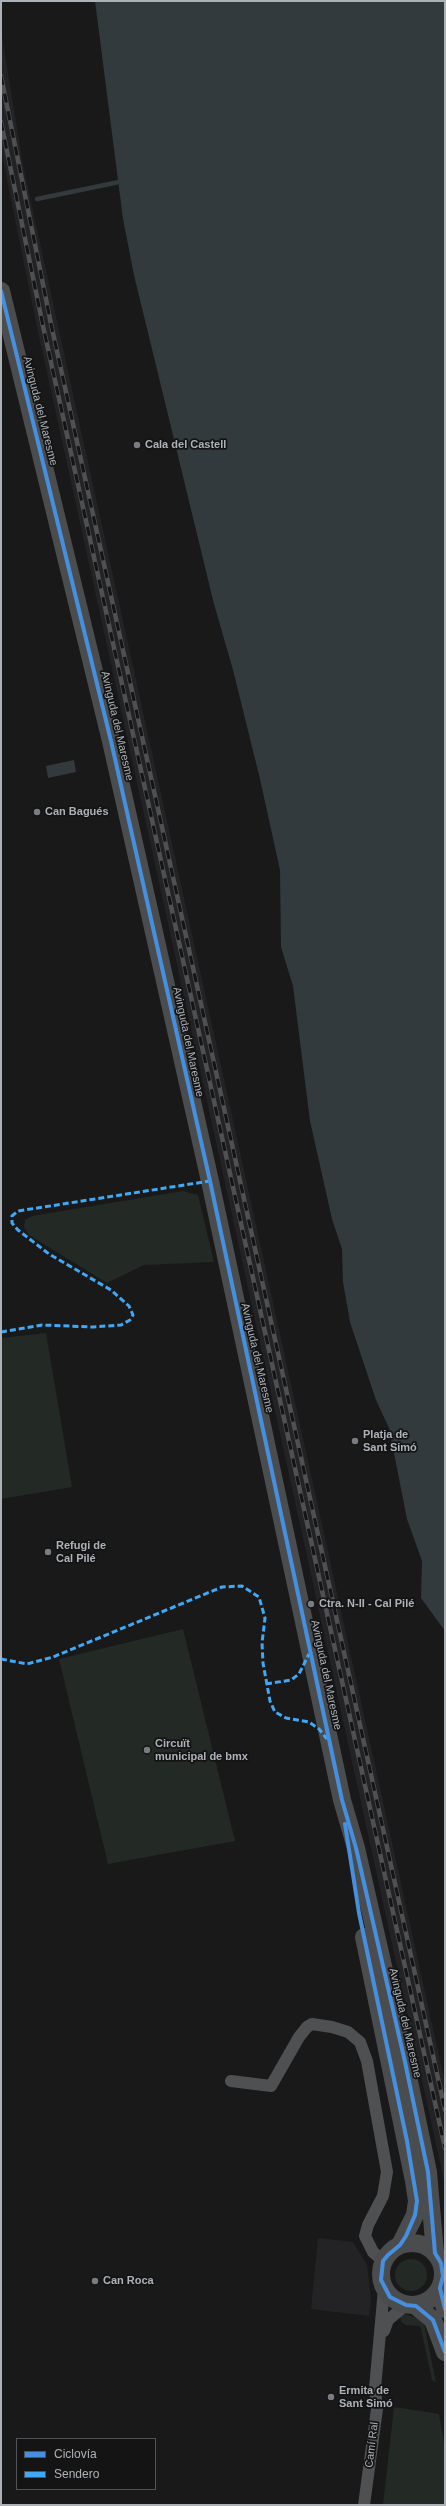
<!DOCTYPE html>
<html>
<head>
<meta charset="utf-8">
<style>
	body { margin:0 }
	#map { position:relative; width:446px; height:2506px; overflow:hidden; background:#19191a; font-family:Arial,sans-serif }
	canvas { display:block }
	.frame { position:absolute; inset:0; border:2px solid #acb2b8; pointer-events:none }
	.legend { position:absolute; left:16px; top:2438px; width:140px; height:52px; box-sizing:border-box; background:#141415; border:1px solid #515356; margin:0; padding:5px 7px; list-style:none; font-size:12px; color:#acb2b8 }
	.legend li { display:flex; align-items:center; gap:8px; height:20px }
	.legend b { width:20px; border:1px solid #515356 }
</style>
</head>
<body>
<div id="map">
<canvas width="446" height="2506"></canvas>
<div class="frame"></div>
<ul class="legend">
<li><b style="height:5px;background:#468fdf"></b>Ciclovía</li>
<li><b style="height:5px;background:#3fa9f5"></b>Sendero</li>
</ul>
</div>
<script>
const ctx = document.querySelector('canvas').getContext('2d');
ctx.lineJoin = 'round';
function fill(path, color) { ctx.fillStyle = color; ctx.fill(path, 'evenodd'); }
const shape = rows => new Path2D(rows.map(r => 'M' + r).join(''));
function strokePath(path, color, width, dash) { ctx.strokeStyle = color; ctx.lineWidth = width; ctx.lineCap = dash ? 'butt' : 'round'; ctx.setLineDash(dash || []); ctx.stroke(path); }
function write(font, color, halo, rows, align = 'center') {
  ctx.font = font + ' Arial,sans-serif'; ctx.lineWidth = 3.5; ctx.setLineDash([]); ctx.textBaseline = 'middle'; ctx.strokeStyle = halo; ctx.fillStyle = color; for (const [text, x, y, turn = 0] of rows) {
    ctx.save(); ctx.translate(x, y); ctx.rotate((+turn || 0) * Math.PI / 180); ctx.textAlign = isNaN(turn) ? turn : align; if (halo) ctx.strokeText(text, 0, 0); ctx.fillText(text, 0, 0); ctx.restore();
  }
}
fill(shape([
	[1,30,23,165,69,376,445,2083,445,2185,37,327,1,150],
	[318,2238,353,2242,367,2265,371,2300,369,2316,311,2309]
]), '#232325');
fill(shape([
	[183,1191,198,1195,214,1262,144,1265,107,1283,29,1235,24,1227,25,1220,32,1216],
	[46,1333,72,1487,1,1499,1,1338],
	[183,1629,235,1841,108,1864,59,1659],
	'395 2275a16 16 0 1 1 32 0a16 16 0 1 1-32 0Z',
	[405,2314,417,2318,424,2323,436,2383,432,2380,421,2329,419,2326,406,2325,401,2322,400,2316],
	[394,2407,439,2414,445,2449,445,2505,383,2505]
]), '#232924');
fill(shape([
	[95,1,445,1,445,1631,421,1598,422,1561,407,1519,389,1428,376,1400,350,1322,343,1282,342,1249,332,1219,310,1121,293,986,281,947,280,870,260,779,233,670,214,604,134,275,123,219],
	[74,760,76,772,48,778,46,766]
]), '#323a3e');
strokePath(shape([
	[37,199,119,182]
]), '#323a3e', 4.5);
strokePath(shape([
	[231,2081,271,2086,299,2037,307,2027,312,2024,332,2027,348,2032,360,2042,367,2061,387,2172,383,2196,368,2225,365,2236,373,2252,383,2261],
	[384,2331,388,2320,406,2305],
	[364,2505,377,2409,375,2388,384,2289]
]), '#4e5052', 12);
strokePath(shape([
	[1,291,111,741,210,1181,342,1800,356,1848,405,2062,428,2172,435,2253],
	[364,1937,414,2181,417,2201,415,2215,400,2245],
	'381 2274a31 31 0 1 1 62 0a31 31 0 1 1-62 0Z',
	[440,2288,445,2309],
	[416,2306,433,2320,445,2352]
]), '#4b4c4e', 18);
const rail = shape([
	[1,76,51,324,445,2110],
	[1,122,43,326,445,2148]
]);
strokePath(rail, '#4f5052', 4.5);
strokePath(rail, '#141415', 3, [9]);
strokePath(shape([
	[1,1332,42,1325,93,1327,121,1325,130,1320,133,1315,129,1306,111,1290,49,1254,18,1230,12,1223,12,1216,18,1211,210,1181],
	[1,1659,27,1664,53,1657,222,1587,242,1586,259,1597,265,1618,262,1643,263,1663,270,1701,275,1712,286,1718,309,1722,319,1729,327,1739],
	[266,1684,291,1680,299,1674,309,1654]
]), '#3fa9f5', 3, [6, 3]);
strokePath(shape([
	[1,291,111,741,210,1181,342,1800,356,1848,405,2062,428,2172,435,2253,441,2263,443,2276,440,2288,445,2309],
	[345,1824,359,1913,407,2141,417,2201,415,2215,406,2236,400,2245,388,2255,383,2261,381,2280,390,2297,406,2305,416,2306,433,2320,445,2352]
]), '#468fdf', 4);
for (const [x, y, r, color] of [
	[137,445,4,"#797c81"],
	[37,812,4,"#797c81"],
	[355,1441,4,"#797c81"],
	[48,1552,4,"#797c81"],
	[311,1604,4,"#797c81"],
	[147,1750,4,"#797c81"],
	[95,2281,4,"#797c81"],
	[331,2397,4,"#797c81"]
]) { const dot = new Path2D(); dot.arc(x, y, r, 0, 2 * Math.PI); ctx.fillStyle = color; ctx.fill(dot); strokePath(dot, '#141415', 1.5); }
write('11px', '#acb2b8', '#141415', [
	["Avinguda del Maresme",40,411,76],
	["Avinguda del Maresme",117,726,77],
	["Avinguda del Maresme",188,1042,78],
	["Avinguda del Maresme",257,1358,77],
	["Avinguda del Maresme",326,1675,78],
	["Avinguda del Maresme",405,2023,77],
	["Camí Ral",372,2445,-83]
]);
write('bold 11px', '#acb2b8', '#141415', [
	["Cala del Castell",145,445],
	["Can Bagués",45,812],
	["Platja de",363,1435],
	["Sant Simó",363,1448],
	["Refugi de",56,1546],
	["Cal Pilé",56,1559],
	["Ctra. N-II - Cal Pilé",319,1604],
	["Circuït",155,1744],
	["municipal de bmx",155,1757],
	["Can Roca",103,2281],
	["Ermita de",339,2391],
	["Sant Simó",339,2404]
], 'left');
</script>
</body>
</html>
